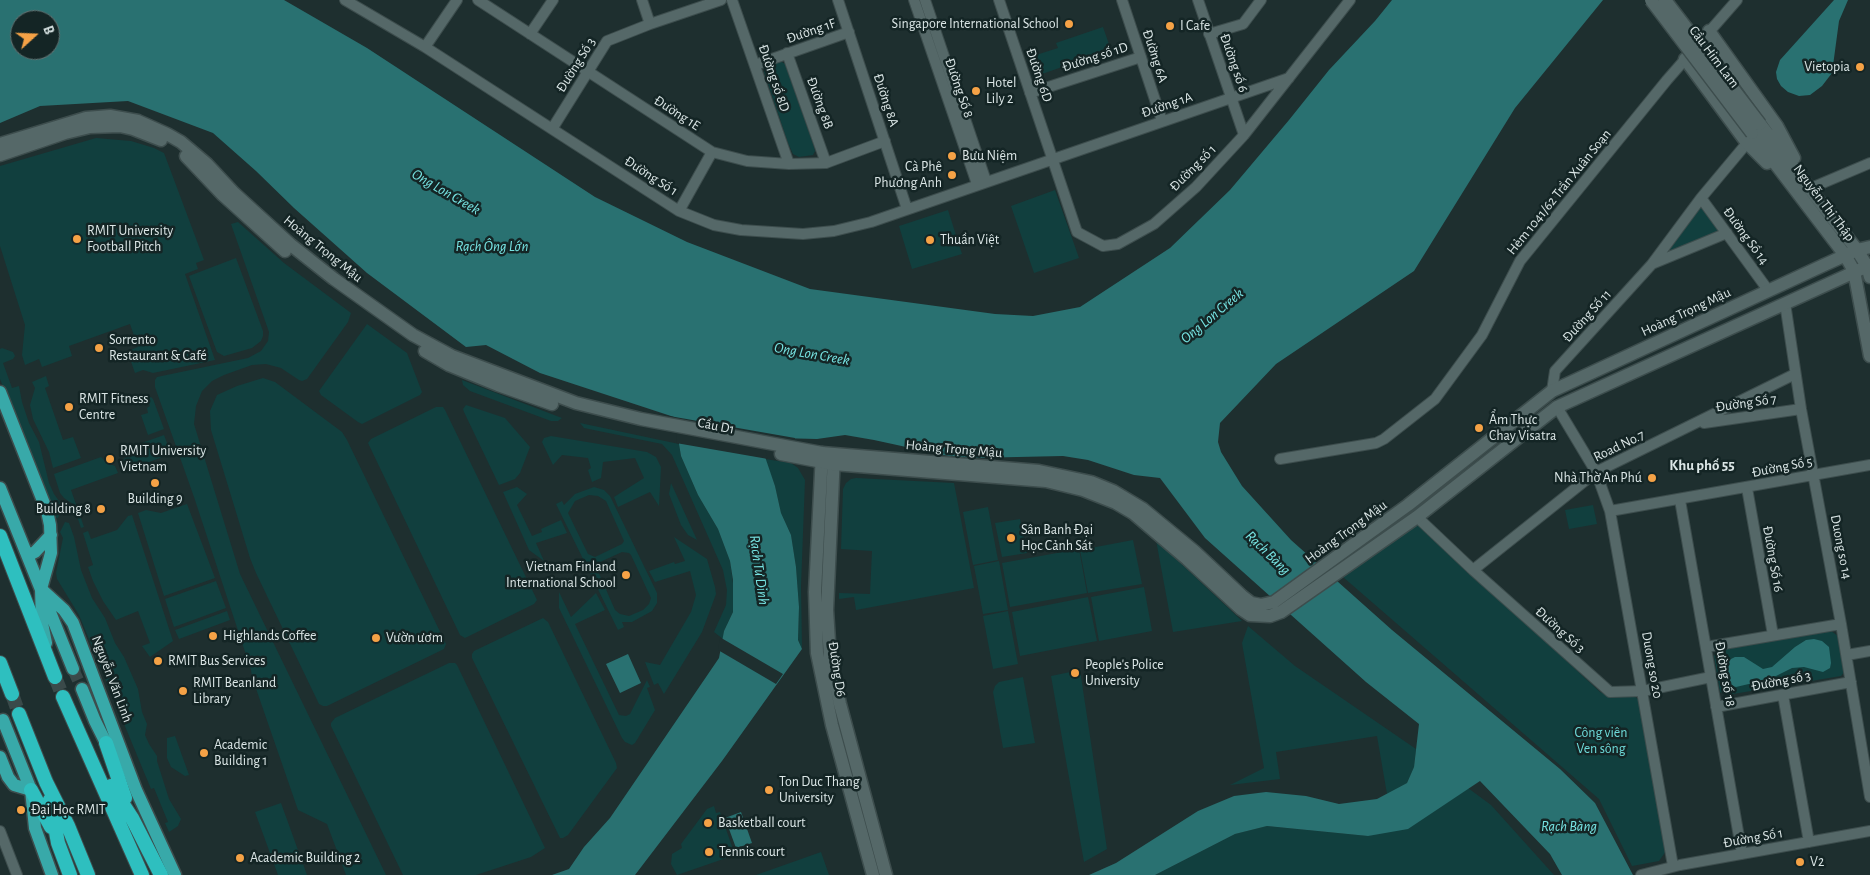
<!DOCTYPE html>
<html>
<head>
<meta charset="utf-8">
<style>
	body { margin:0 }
	#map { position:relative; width:1870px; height:875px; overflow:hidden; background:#1e2f2f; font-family:"Alegreya Sans",sans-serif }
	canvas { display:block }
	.north { position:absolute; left:10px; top:10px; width:50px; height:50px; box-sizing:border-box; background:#142525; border:1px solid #647272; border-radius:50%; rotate:70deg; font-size:14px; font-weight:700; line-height:20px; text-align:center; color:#dbe6e6 }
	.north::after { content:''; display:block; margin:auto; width:18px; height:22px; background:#f5a246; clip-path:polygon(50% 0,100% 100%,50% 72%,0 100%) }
</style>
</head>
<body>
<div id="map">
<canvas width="1870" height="875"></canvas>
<div class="north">B</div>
</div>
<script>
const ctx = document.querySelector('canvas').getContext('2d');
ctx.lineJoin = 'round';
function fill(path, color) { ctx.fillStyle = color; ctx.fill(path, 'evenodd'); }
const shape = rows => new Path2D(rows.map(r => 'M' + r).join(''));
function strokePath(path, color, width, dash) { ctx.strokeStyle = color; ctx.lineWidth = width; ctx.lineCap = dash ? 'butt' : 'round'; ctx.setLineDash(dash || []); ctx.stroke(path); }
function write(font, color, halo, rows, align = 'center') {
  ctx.font = font + ' "Alegreya Sans",sans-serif'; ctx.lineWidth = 5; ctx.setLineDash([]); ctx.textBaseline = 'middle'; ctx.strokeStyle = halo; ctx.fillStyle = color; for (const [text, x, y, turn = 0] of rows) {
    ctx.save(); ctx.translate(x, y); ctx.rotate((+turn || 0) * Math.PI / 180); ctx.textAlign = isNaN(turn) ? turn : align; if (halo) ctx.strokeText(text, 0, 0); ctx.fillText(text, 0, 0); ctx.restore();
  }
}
fill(shape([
	[1103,27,1111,50,1042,74,1036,55,1058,48,1056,43],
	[780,61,785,64,813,144,815,151,813,155,799,157,793,154,788,143,764,72,765,66],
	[96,138,131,141,154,148,164,153,204,260,196,263,198,269,185,274,215,360,153,373,143,370,135,373,129,356,125,357,123,353,138,347,130,324,69,346,72,356,42,367,39,359,25,365,22,355,25,325,0,246,0,166],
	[1055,190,1079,258,1034,273,1011,206],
	[1698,207,1702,208,1718,229,1716,234,1666,254,1665,253],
	[948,210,962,254,912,269,899,226],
	[238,222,284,263,351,313,348,322,307,379,302,381,299,380,281,368,266,364,252,365,224,375,212,381,202,391,196,406,194,424,240,574,386,875,346,875,327,824,298,810,252,677,251,670,194,497,155,387,155,380,157,377,248,358,261,351,268,341,269,332,231,224],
	[236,258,263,331,263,336,261,341,252,348,224,356,217,352,189,276],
	[367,324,407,353,422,392,420,395,362,424,358,422,321,395,319,391],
	[2,348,13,352,15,356,13,359,3,363,12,388,19,386,22,402,29,423,39,442,49,483,54,494,62,505,58,518,54,517,53,514,0,379,0,349],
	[46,376,49,386,45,388,63,440,73,437,81,458,53,468,49,452,33,419,30,405,35,388,32,382],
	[263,378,275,382,342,432,347,440,446,644,444,649,327,706,323,706,319,704,256,573,250,558,211,430,210,411,217,395,237,386],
	[462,380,562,418,558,421,551,421,470,391,463,385],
	[151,397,153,399,164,429,148,435,141,415,148,413,147,408,150,406,147,398],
	[466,405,505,418,530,447,520,473,515,479,499,485,464,412,463,409],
	[436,407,443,407,445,410,537,600,534,604,465,638,460,635,368,443,371,439],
	[580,423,679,444,681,456,698,495,718,529,730,561,735,598,733,612,724,631,723,639,714,632,726,605,727,590,723,570,672,455,662,444,584,428],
	[164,435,171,454,124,471,121,463,126,457,128,448],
	[551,436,647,452,656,457,661,467,659,506,650,492,618,507,614,497,644,478,635,458,603,462,601,478,592,482,588,470,591,468,588,458,562,455,553,465,542,442,544,438],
	[101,457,107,463,115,466,118,473,71,490,84,527,81,528,73,504,64,498,60,493,54,474],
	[765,459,791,463,798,468,805,480,801,586,802,649,798,640,799,607,796,567,791,535,781,513,775,486],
	[856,478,954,483,974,588,856,610,854,597,839,599,839,593,870,594,872,551,841,549,843,489,846,483,851,479],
	[671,483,697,540,688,535,681,525,669,494],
	[517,487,527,494,517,505,532,536,542,532,541,529,561,520,567,533,536,543,544,561,529,550,503,492],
	[594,487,604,490,610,496,657,593,657,603,652,611,632,622,622,622,624,627,618,630,556,504,562,501,564,505,575,494],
	[589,495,598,496,606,501,624,541,622,544,595,557,588,554,568,513,575,501],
	[622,552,629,553,631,555,651,598,649,604,643,610,629,616,620,614,615,610,597,569,600,562],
	[187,504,215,578,164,596,138,513,146,510,161,513],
	[1593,505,1597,524,1569,529,1565,510],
	[988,507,998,560,973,565,963,512],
	[132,515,173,641,150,657,142,646,150,643,138,611,116,620,103,601,93,581,88,567,93,565,83,533,88,531,91,539,117,530,128,516],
	[1020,519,1027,553,1002,557,995,523],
	[65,522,69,523,74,537,81,570,92,598,105,618,115,643,124,657,138,689,142,712,147,724,145,735,149,744,157,756,157,761,169,799,181,819,178,826,169,832,165,823,168,822,154,788,151,789,79,615,57,579,56,573,63,538,60,532],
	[1414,525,1421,526,1600,692,1611,697,1629,696,1634,696,1639,700,1666,851,1659,861,1632,866,1599,799,1343,577,1408,527],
	[674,537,707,559,715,587,716,594,702,632,664,694,658,683,654,685,645,662,660,665,691,612,696,595,690,571,655,582,649,571,674,562,675,564,685,561],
	[1133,540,1142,584,1088,593,1080,550],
	[1156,540,1242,621,1173,632],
	[1079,549,1087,593,1010,607,1002,563],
	[999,561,1008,610,983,614,974,566],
	[216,581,226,608,174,627,165,599],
	[1144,587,1152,631,1099,641,1091,597],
	[559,592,571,617,596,593,605,610,575,624,619,715,626,716,630,714,647,680,650,687,647,688,655,710,635,743,632,745,625,742,622,738,559,608],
	[1088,597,1097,641,1020,656,1012,612],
	[227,611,230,620,179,639,175,630],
	[1008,611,1018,664,993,669,983,616],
	[543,618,548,622,616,763,617,768,568,835,563,838,560,838,472,658,472,654,474,651],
	[1248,626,1295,666,1416,749,1414,767,1407,783,1387,794,1377,736,1276,752,1280,779,1230,785,1264,768,1242,643],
	[1831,631,1838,636,1845,671,1841,676,1727,695,1720,692,1714,656,1718,650],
	[449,663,455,663,457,665,545,848,531,857,476,875,403,875,331,726,331,723,335,718],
	[1080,670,1107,849,1084,862,1051,676],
	[1023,677,1035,743,1003,748,993,692,995,686,999,682],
	[175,736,189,775,185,776,171,767,167,758,167,738],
	[1468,788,1491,805,1554,875,1155,875,1235,834,1267,826,1368,836,1448,802],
	[281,803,307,875,278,875,255,812],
	[714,806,716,813,720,812,735,855,677,875,671,864,672,854,682,848,681,844,707,809],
	[821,852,829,875,756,875]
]), '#113f3e');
fill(shape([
	[0,0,284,0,367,48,595,197,687,242,810,289,995,314,1033,316,1080,307,1170,248,1230,190,1289,120,1329,70,1375,21,1392,0,1603,0,1515,108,1414,271,1276,364,1220,423,1218,442,1221,452,1242,486,1291,540,1392,630,1560,769,1595,803,1633,875,1562,875,1550,854,1480,781,1408,829,1368,836,1267,826,1235,834,1155,875,1089,875,1116,863,1198,811,1234,796,1266,792,1306,796,1339,804,1377,799,1407,783,1414,767,1419,724,1366,682,1205,538,1160,478,1134,475,1088,460,1063,456,972,458,943,455,874,440,845,435,817,439,778,438,761,445,775,486,781,513,791,535,796,567,799,607,798,640,802,649,722,761,635,875,552,875,569,869,584,847,610,818,719,658,724,631,733,612,733,580,730,561,718,529,698,495,681,456,679,444,680,425,674,417,540,373,486,345,466,347,367,273,294,208,256,171,213,133,128,101,40,106,0,123],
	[20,20,50,20,50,50,20,50],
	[1834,0,1848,0,1839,21,1832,73,1822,86,1810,95,1799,96,1788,92,1781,86,1777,79,1776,72,1780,60],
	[1814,639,1822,641,1829,647,1831,663,1830,668,1823,672,1804,667,1792,668,1770,679,1736,687,1729,685,1723,679,1721,671,1725,662,1735,657,1744,657,1763,669,1772,667,1795,647,1806,640],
	[628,654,641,683,620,693,606,664],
	[741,812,752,843,736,848,725,818]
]), '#297171');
fill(shape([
	[658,414,795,438,795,440,778,440,764,446,768,459,676,443,677,426,672,419],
	[720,638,723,639,783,674,776,684,718,650]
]), '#1e2f2f');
strokePath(shape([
	[73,669,82,689]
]), '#3a4a4a', 12, [12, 6]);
strokePath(shape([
	[55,677,63,697],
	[12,694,19,714]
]), '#3a4a4a', 14, [14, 7]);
const minor = shape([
	[345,0,425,47,679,211,714,225,741,230,803,234,834,231,871,222,1289,78],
	[478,0,712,152,747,161,789,164,826,163,885,141],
	[642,0,650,24],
	[732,0,789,164],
	[838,0,907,209],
	[914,0,977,184],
	[925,0,986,181],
	[999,0,1077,232,1103,246,1118,244,1154,224,1196,187,1244,135,1350,0],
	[1122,0,1162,121],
	[1198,0,1244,135],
	[530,34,553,0],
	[1209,34,1243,24,1261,0],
	[425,47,457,0],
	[787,53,826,163],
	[755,65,849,32],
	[1030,93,1141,57],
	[552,129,607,41,650,24,721,0],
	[1811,188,1870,163],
	[1701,198,1768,290],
	[679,211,712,152],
	[1652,264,1727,233],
	[1785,303,1801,409,1841,624,1870,797],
	[1552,391,1555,371,1652,264,1701,198,1747,143],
	[1557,407,1596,472,1610,511,1673,866],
	[1704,423,1801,409],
	[1280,459,1376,443,1384,439,1435,399,1482,335,1520,261,1667,80,1737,0],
	[1747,488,1773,635],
	[1680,500,1742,854],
	[1610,511,1870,465],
	[1417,517,1473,570,1610,692,1643,691,1711,677],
	[1473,570,1596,472,1795,374],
	[1706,647,1841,624],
	[1847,655,1870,651],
	[1783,695,1809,842],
	[1716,707,1851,682],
	[0,831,17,875],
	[1641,875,1680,865,1870,831]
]);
const tertiary = shape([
	[822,453,815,592,817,653,832,725,873,875],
	[834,455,827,610,830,657,840,704,886,875]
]);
const secondary = shape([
	[1709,31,1777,126,1794,158],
	[1685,59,1747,143,1767,163],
	[1760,124,1857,250,1867,266,1870,277],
	[1752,133,1845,255,1854,271,1870,356],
	[0,144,86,118,110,116,138,121,167,134,181,142,207,164,234,193,291,245,334,279,413,335,452,356,576,403,641,419,822,453,1039,471,1091,482,1113,491,1143,509,1194,551,1242,596,1251,603,1261,605,1274,602,1408,505,1552,391,1824,265,1857,250,1870,247],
	[0,155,65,133,90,127,120,126,133,129,161,140],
	[186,156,223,195,285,251],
	[425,351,449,365,498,385,552,404],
	[781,454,833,464,1046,481,1083,490,1116,503,1133,513,1187,559,1241,609,1250,615,1270,616,1281,612,1417,517,1557,407,1870,265]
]);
const primary = shape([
	[0,392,47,511,50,525,51,553,41,589,42,623,46,643],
	[0,488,73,669],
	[26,552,31,554,35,552,51,535],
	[41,589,64,610,73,623,136,790,175,875],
	[82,689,95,721,110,751],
	[3,720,31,790,35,828,52,875],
	[0,757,8,777,14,785,31,790]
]);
const trunk = shape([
	[0,536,55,677],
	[0,663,12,694],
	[63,697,142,875],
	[19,714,46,782,68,826,88,875],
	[106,743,125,798],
	[111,786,132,818,161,875],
	[31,790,51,827],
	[50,800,58,843,70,875]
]);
strokePath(minor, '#3d4d4d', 12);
strokePath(tertiary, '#3d4d4d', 15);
strokePath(secondary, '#3d4d4d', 15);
strokePath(primary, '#3d4d4d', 15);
strokePath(trunk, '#3d4d4d', 16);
strokePath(minor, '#556868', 10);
strokePath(tertiary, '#556868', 12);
strokePath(secondary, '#556868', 12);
strokePath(primary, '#38a9a9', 12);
strokePath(trunk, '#2ebfbf', 14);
const secondaryBridge = shape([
	[1651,0,1752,133],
	[1665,0,1760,124]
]);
strokePath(secondaryBridge, '#3d4d4d', 15, []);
strokePath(secondaryBridge, '#556868', 12);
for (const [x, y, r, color] of [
	[1069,24,5,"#f5a246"],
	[1170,26,5,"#f5a246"],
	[1860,67,5,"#f5a246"],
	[976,91,5,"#f5a246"],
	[952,156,5,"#f5a246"],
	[952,175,5,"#f5a246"],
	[77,239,5,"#f5a246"],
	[930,240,5,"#f5a246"],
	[99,348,5,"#f5a246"],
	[69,407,5,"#f5a246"],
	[1479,428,5,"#f5a246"],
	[110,459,5,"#f5a246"],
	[1652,478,5,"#f5a246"],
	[155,483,5,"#f5a246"],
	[101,509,5,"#f5a246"],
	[1011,538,5,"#f5a246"],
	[626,575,5,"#f5a246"],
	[213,636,5,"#f5a246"],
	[376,638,5,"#f5a246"],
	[158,661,5,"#f5a246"],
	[1075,673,5,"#f5a246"],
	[183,691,5,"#f5a246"],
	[204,753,5,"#f5a246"],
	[769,790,5,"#f5a246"],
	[21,810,5,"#f5a246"],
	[708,823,5,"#f5a246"],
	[709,852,5,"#f5a246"],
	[240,858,5,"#f5a246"],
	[1800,862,5,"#f5a246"]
]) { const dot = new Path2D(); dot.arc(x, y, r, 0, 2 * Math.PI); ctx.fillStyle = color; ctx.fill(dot); strokePath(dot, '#142525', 2); }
write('14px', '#dbe6e6', '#142525', [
	["Singapore International School",1059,24,"right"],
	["I Cafe",1180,26],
	["Vietopia",1850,67,"right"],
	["Hotel",986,83],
	["Lily 2",986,99],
	["Bưu Niệm",962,156],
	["Cà Phê",942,167,"right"],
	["Phương Anh",942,183,"right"],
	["RMIT University",87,231],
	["Football Pitch",87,247],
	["Thuần Việt",940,240],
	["Sorrento",109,340],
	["Restaurant & Café",109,356],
	["RMIT Fitness",79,399],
	["Centre",79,415],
	["Ẩm Thực",1489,420],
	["Chay Visatra",1489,436],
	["RMIT University",120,451],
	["Vietnam",120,467],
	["Nhà Thờ An Phú",1642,478,"right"],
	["Building 9",155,499,"center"],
	["Building 8",91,509,"right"],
	["Sân Banh Đại",1021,530],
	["Học Cảnh Sát",1021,546],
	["Vietnam Finland",616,567,"right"],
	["International School",616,583,"right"],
	["Highlands Coffee",223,636],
	["Vườn ươm",386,638],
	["RMIT Bus Services",168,661],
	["People's Police",1085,665],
	["University",1085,681],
	["RMIT Beanland",193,683],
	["Library",193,699],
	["Academic",214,745],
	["Building 1",214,761],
	["Ton Duc Thang",779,782],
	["University",779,798],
	["Đại Học RMIT",31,810],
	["Basketball court",718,823],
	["Tennis court",719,852],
	["Academic Building 2",250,858],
	["V2",1810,862]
], 'left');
write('14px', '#dbe6e6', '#142525', [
	["Đường 1F",811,31,-19],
	["Đường 6A",1155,56,72],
	["Đường số 1D",1095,57,-18],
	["Cầu Him Lam",1714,57,53],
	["Đường số 6",1234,63,71],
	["Đường Số 3",576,65,-58],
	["Đường 6D",1039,75,71],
	["Đường số 8D",774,78,71],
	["Đường Số 8",959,88,71],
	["Đường 8A",886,100,72],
	["Đường 8B",820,103,70],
	["Đường 1A",1167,105,-19],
	["Đường 1E",677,113,33],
	["Đường số 1",1193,168,-45],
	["Đường Số 1",651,176,33],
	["Hẻm 1041/62 Trần Xuân Soạn",1559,192,-51],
	["Nguyễn Thị Thập",1824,203,53],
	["Đường Số 14",1746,236,54],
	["Hoàng Trọng Mậu",323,249,39],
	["Hoàng Trọng Mậu",1686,312,-25],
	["Đường Số 11",1587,316,-48],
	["Đường Số 7",1746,403,-8],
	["Cầu D1",716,426,11],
	["Road No.7",1619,446,-26],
	["Hoàng Trọng Mậu",954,449,5],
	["Đường Số 5",1782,467,-11],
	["Hoàng Trọng Mậu",1346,532,-36],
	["Duong so 14",1841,547,79],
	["Đường Số 16",1773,559,80],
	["Đường Số 3",1560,630,42],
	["Duong so 20",1652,665,80],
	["Đường D6",837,669,81],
	["Đường số 18",1725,674,80],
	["Nguyễn Văn Linh",112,679,69],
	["Đường số 3",1781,681,-11],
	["Đường Số 1",1753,838,-10]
]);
write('14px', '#6edbda', '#142525', [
	["Công viên",1601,733],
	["Ven sông",1601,749]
]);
write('italic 15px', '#77e4e3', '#142525', [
	["Ong Lon Creek",446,192,30],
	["Rạch Ông Lớn",492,246],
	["Ong Lon Creek",1212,316,-40],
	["Ong Lon Creek",812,354,10],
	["Rạch Bàng",1268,553,44],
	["Rạch Tư Dinh",759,570,82],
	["Rạch Bàng",1569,826]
]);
write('bold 15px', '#dbe6e6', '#142525', [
	["Khu phố 55",1702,465]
]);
</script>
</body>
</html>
